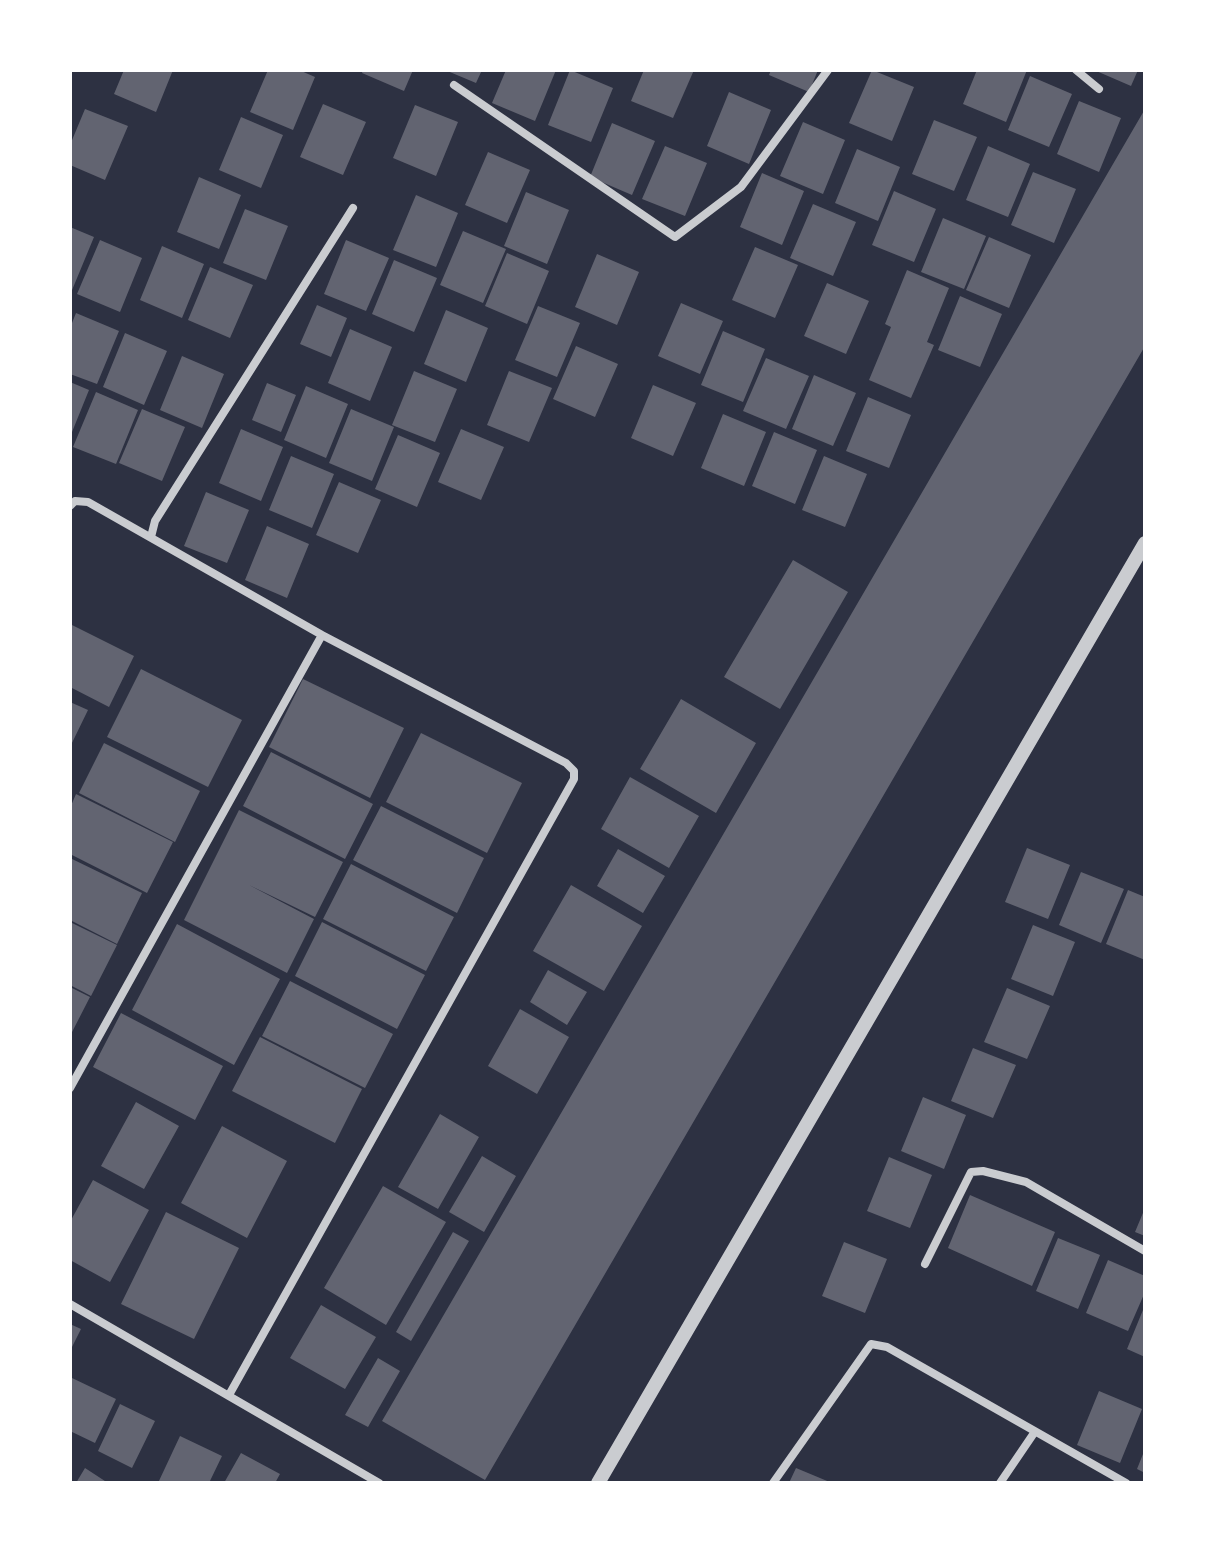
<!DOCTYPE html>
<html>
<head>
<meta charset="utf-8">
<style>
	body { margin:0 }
	#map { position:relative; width:1215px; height:1553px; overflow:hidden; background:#2d3142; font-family:"Exo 2",sans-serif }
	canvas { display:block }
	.frame { position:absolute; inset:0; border:72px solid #fff; pointer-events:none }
</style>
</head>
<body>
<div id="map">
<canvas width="1215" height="1553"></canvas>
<div class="frame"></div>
</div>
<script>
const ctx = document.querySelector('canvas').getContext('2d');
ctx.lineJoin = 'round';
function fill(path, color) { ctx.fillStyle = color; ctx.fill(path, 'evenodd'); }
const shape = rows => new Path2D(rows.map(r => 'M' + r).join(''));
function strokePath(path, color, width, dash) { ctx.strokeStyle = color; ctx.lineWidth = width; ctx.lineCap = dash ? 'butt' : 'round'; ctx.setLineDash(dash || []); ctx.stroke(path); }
fill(shape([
	[124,70,173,70,156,112,114,94],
	[268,70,299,70,315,77,293,130,250,112],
	[363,70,413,70,404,91,362,73],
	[445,70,482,70,476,83],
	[506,70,556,70,535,121,492,103],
	[570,70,613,88,591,142,548,125],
	[644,70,694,70,673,118,631,101],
	[771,70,818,70,809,92,769,75],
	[872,70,914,87,892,141,849,123],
	[977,70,1027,70,1006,122,963,104],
	[1094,70,1138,70,1131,86],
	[1030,76,1072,94,1049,147,1008,130],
	[729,92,771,110,749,164,707,146],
	[1079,101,1121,118,1099,172,1057,154],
	[323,104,366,122,343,175,300,157],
	[415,105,458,122,436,176,393,158],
	[85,109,128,126,105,180,70,165,70,145],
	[1145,109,1145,346,485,1480,382,1421],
	[241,117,283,135,261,188,219,170],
	[934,120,977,137,954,191,912,174],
	[803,122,845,140,823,194,780,176],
	[612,123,655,141,632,195,590,177],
	[665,146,707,163,685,216,642,199],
	[988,146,1030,164,1008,217,966,200],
	[857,149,900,167,878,221,835,203],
	[488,152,530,170,507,223,465,205],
	[1033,172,1076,189,1054,243,1011,225],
	[762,173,804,191,782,245,740,227],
	[199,177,241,195,219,249,177,232],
	[894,191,936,209,914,262,872,245],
	[526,192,569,210,547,264,504,246],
	[416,195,458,213,436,267,393,250],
	[813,204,856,222,833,276,790,258],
	[245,209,288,226,266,280,223,263],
	[943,218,986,236,964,289,921,272],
	[70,227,94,237,70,295],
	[463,231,506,249,483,303,440,285],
	[989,237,1031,255,1009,308,966,290],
	[100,240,142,258,120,312,77,294],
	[346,240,389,258,366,311,324,294],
	[162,246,204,264,182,318,140,300],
	[755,247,798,265,775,318,732,300],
	[507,253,549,271,527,324,485,306],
	[597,254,639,272,617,325,575,307],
	[394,260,437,278,414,332,372,314],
	[210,267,253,285,230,338,188,320],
	[907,270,949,288,927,342,934,345,911,398,869,380,891,327,885,324],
	[827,283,869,301,846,354,804,336],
	[960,296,1002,314,980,367,938,350],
	[681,303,723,321,700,374,658,356],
	[317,305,347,318,331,357,300,344],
	[538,306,580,323,557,377,515,360],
	[446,310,488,328,466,382,424,364],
	[76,313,119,331,97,384,70,374,70,328],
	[350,329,392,347,370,401,328,383],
	[723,331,765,349,743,402,701,385],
	[125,333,167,351,144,405,103,387],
	[576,346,618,364,595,417,553,399],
	[182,356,224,374,202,428,160,410],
	[766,358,809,376,786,429,743,411],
	[414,371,457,389,435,442,392,425],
	[509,371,552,388,529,442,487,425],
	[814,375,856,393,833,446,792,429],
	[70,382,89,390,70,437],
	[267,383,296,395,281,432,252,420],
	[653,385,696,403,673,456,631,438],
	[306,386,348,404,326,458,284,440],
	[96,392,138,410,116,464,73,447],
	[868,397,911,415,889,468,846,451],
	[142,409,185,427,162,481,119,463],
	[351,409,394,427,372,481,329,463],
	[723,414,766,432,744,486,701,468],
	[241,429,283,447,261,501,219,483],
	[461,429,504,447,481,500,438,482],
	[774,432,817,450,795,504,752,486],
	[398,435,440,453,417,507,375,489],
	[291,456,334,474,312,528,269,510],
	[824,456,867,474,845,527,802,510],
	[339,482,381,500,358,553,316,535],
	[206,492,249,510,227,563,184,546],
	[267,526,309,544,287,598,245,580],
	[793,560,848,592,780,709,724,677],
	[70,624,134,656,109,707,70,687],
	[141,669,242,720,208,787,107,737],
	[303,679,404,728,370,798,269,747],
	[681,699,756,743,716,813,640,769],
	[70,702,88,710,70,747],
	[421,733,522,783,487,853,386,802],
	[104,743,200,791,175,842,79,793],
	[271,752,373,804,345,859,243,806],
	[630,777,699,816,669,868,601,829],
	[76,794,173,842,147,893,70,854,70,808],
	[381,806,484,858,457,913,353,860],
	[239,810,343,862,315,917,249,885,314,919,287,973,184,920],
	[1027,848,1070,865,1048,919,1005,902],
	[618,849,665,876,643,913,597,886],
	[70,858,142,893,117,944,70,920],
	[351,864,454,917,426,971,323,919],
	[1081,872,1124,889,1101,943,1059,925],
	[571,885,642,926,604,991,533,951],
	[1128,890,1145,897,1145,960,1106,944],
	[70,922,117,945,91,996,70,985],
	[322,922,425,975,397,1029,295,976],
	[177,924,280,979,234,1065,132,1010],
	[1033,925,1075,942,1053,996,1011,979],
	[548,970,587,992,567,1025,530,1002],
	[290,981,393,1034,365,1088,262,1036],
	[70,987,90,997,70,1036],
	[1007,988,1050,1006,1027,1059,984,1042],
	[520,1009,569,1037,537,1094,488,1066],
	[121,1013,223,1066,195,1120,93,1067],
	[260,1037,362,1089,335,1143,232,1091],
	[973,1048,1016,1065,993,1118,951,1101],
	[923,1097,966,1115,944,1169,901,1151],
	[136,1102,179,1126,144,1189,101,1166],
	[440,1114,479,1137,438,1209,398,1187],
	[222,1126,287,1161,247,1238,181,1203],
	[482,1156,516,1176,484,1232,449,1212],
	[889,1157,932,1175,910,1228,867,1211],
	[93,1180,149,1210,110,1282,70,1260,70,1222],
	[383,1186,446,1222,386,1325,324,1288],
	[970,1195,1055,1232,1032,1286,948,1248],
	[1145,1208,1145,1236,1135,1232],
	[166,1212,239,1248,194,1339,121,1304],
	[453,1232,469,1241,411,1341,396,1332],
	[1058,1238,1100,1255,1078,1309,1036,1291],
	[844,1242,887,1259,865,1313,822,1296],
	[1108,1260,1145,1276,1145,1292,1128,1331,1086,1313],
	[321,1305,376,1337,345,1389,290,1358],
	[1145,1305,1145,1357,1127,1349],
	[70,1324,81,1329,70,1351],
	[378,1358,400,1371,368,1427,345,1415],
	[72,1378,116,1399,95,1443,70,1431],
	[1099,1391,1142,1409,1120,1463,1077,1445],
	[120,1404,155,1421,132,1468,98,1451],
	[180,1436,222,1456,209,1483,158,1483],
	[1145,1449,1145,1473,1137,1469],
	[241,1453,280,1474,275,1483,224,1483],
	[85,1468,108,1483,76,1483],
	[796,1468,832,1483,789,1483]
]), '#626471');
strokePath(shape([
	[1076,70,1099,89],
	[454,85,675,237,741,187,828,70],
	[70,506,75,501,88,502,322,635,566,763,574,771,574,779,229,1395],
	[151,537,155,521,353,208],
	[70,1088,322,635],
	[925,1264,971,1172,983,1171,1026,1182,1145,1251],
	[70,1304,379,1483],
	[773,1483,871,1344,887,1347,1126,1483],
	[1000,1483,1034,1433]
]), '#caccd0', 8);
strokePath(shape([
	[598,1483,1145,543]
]), '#caccd0', 14);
</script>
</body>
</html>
